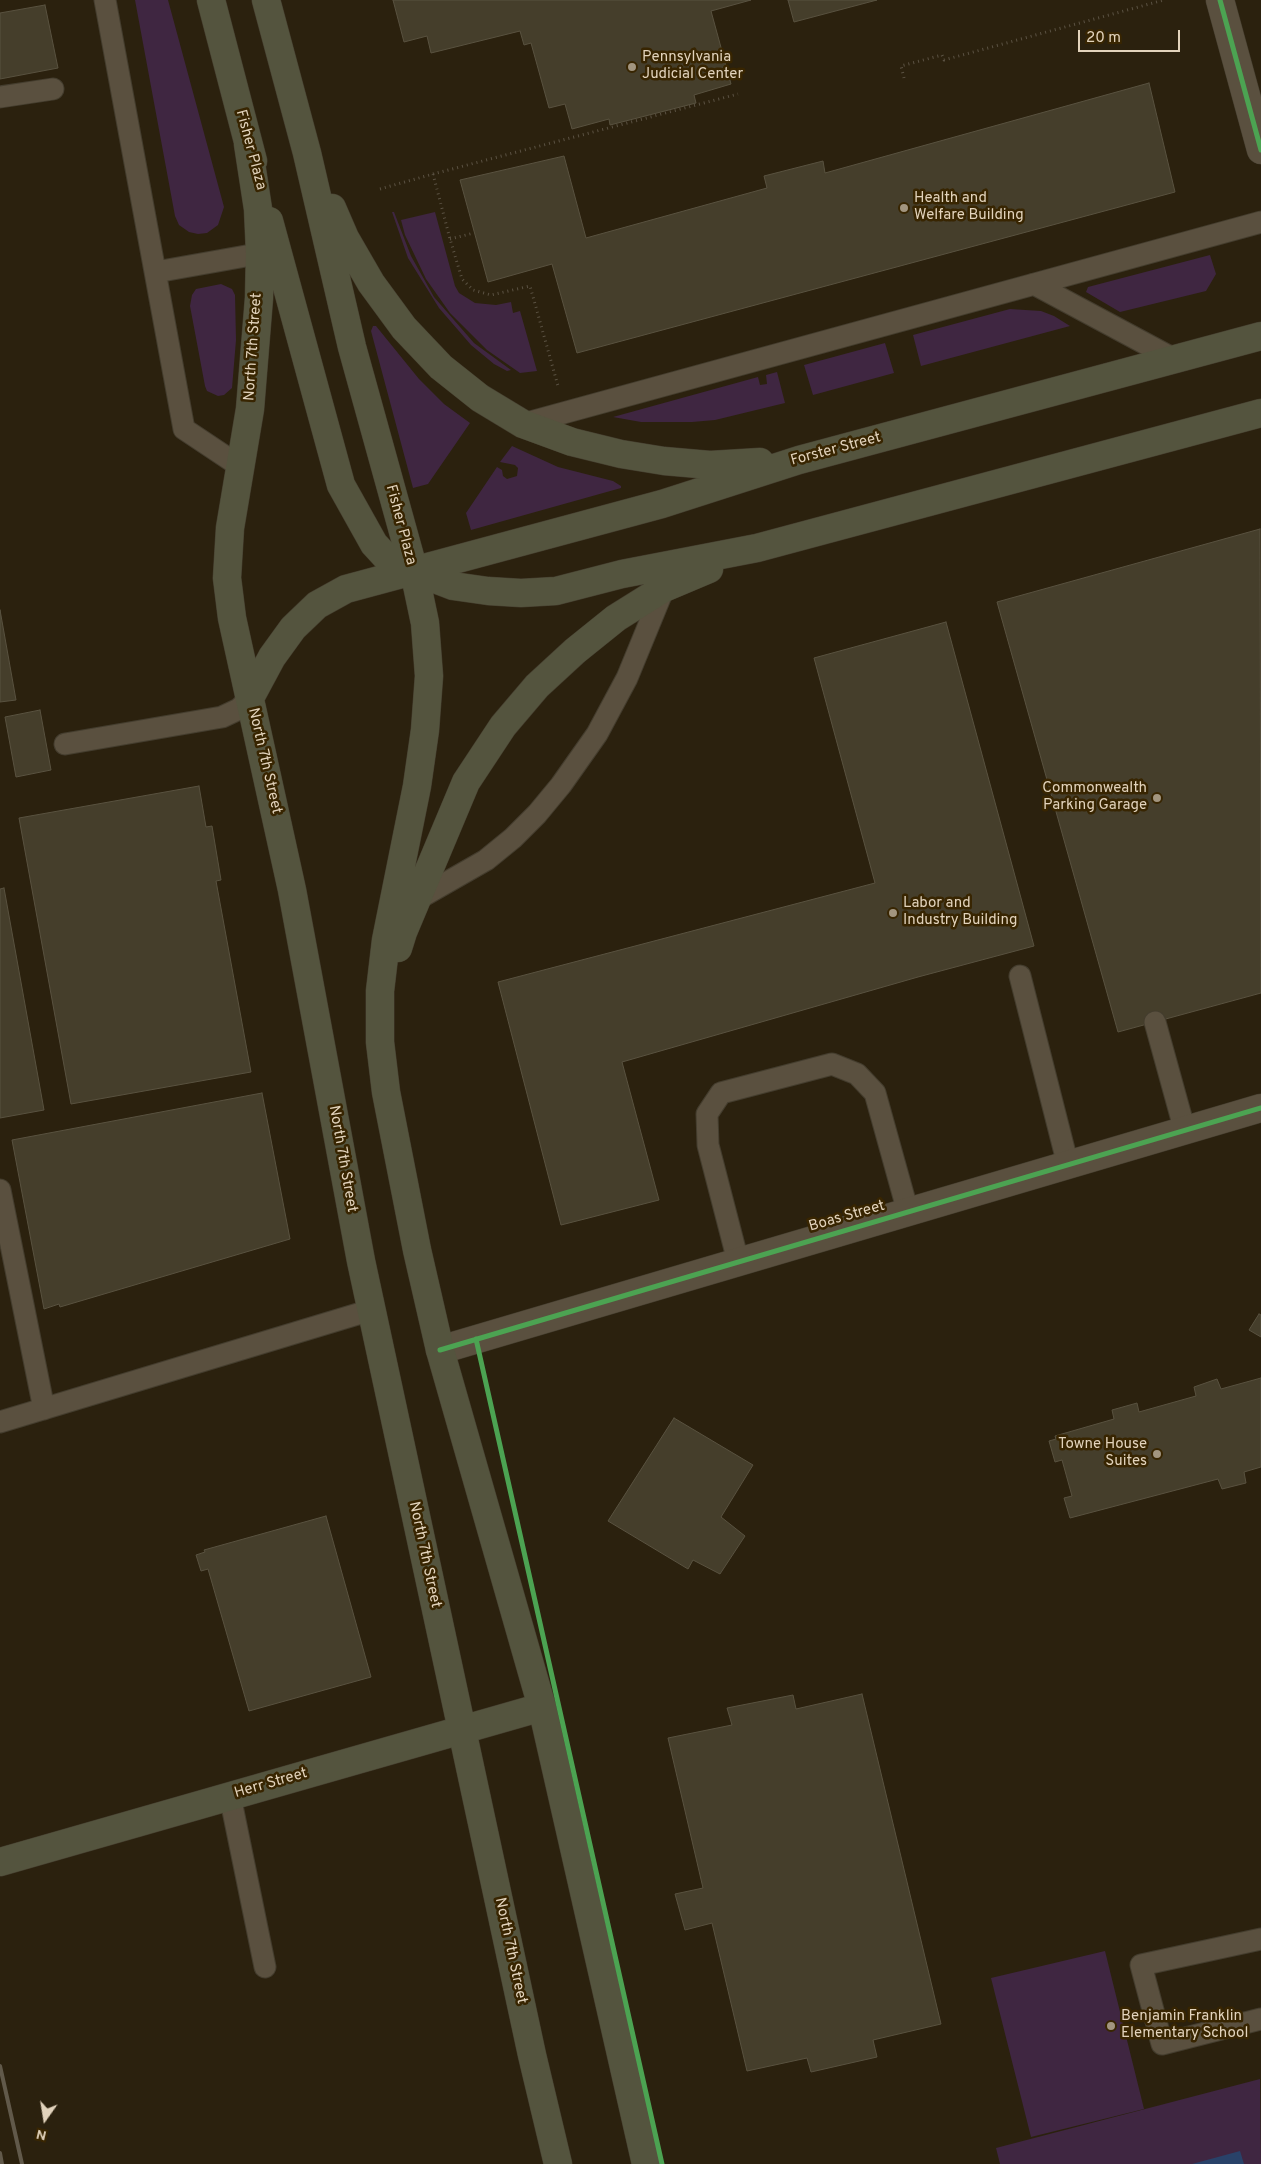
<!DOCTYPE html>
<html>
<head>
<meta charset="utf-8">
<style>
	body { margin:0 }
	#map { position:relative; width:1261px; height:2164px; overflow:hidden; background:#2b210e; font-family:Overpass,sans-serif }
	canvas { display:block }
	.north { position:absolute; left:20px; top:2094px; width:50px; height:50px; -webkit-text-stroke:4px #382501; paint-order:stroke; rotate:193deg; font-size:14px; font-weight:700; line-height:20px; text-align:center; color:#e2d3bc }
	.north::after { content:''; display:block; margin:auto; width:18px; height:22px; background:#e2d3bc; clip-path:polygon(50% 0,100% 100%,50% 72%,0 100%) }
	.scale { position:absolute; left:1078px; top:30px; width:102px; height:22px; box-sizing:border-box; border:2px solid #e2d3bc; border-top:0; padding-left:6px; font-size:15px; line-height:18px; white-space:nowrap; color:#e2d3bc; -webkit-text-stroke:4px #382501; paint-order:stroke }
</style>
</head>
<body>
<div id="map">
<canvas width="1261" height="2164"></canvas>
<div class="north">N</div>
<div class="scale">20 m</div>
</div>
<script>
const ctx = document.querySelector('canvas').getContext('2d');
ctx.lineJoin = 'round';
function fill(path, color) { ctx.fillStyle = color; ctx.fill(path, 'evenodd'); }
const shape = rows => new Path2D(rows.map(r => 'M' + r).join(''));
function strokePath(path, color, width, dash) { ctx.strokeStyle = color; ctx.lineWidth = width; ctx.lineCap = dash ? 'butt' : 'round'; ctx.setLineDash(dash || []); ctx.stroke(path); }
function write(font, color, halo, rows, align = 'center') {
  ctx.font = font + ' Overpass,sans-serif'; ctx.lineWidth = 5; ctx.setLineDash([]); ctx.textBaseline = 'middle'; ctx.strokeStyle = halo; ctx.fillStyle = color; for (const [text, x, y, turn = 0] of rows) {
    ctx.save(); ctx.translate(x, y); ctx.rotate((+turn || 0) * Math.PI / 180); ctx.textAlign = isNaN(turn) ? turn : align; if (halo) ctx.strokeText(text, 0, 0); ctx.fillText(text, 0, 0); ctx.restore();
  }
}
fill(shape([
	[135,0,168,0,224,207,218,225,207,233,198,234,189,232,179,225,175,216],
	[392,212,394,212,411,256,434,297,474,343,511,370,507,371,494,364,471,345,439,308,408,258],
	[435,212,455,286,459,293,475,303,496,305,511,302,513,313,520,311,537,371,520,373,487,350,450,313,426,279,405,235,401,220],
	[1210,255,1216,274,1206,291,1120,312,1086,292,1088,287],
	[221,284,232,289,235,295,236,340,232,388,224,395,218,396,207,391,205,386,190,306,192,295,196,289],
	[1010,309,1041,311,1054,316,1070,326,921,366,913,335],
	[373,326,376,326,419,379,444,404,470,423,428,484,413,488,371,331],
	[885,343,894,373,813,395,804,365],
	[777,372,785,403,715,420,692,422,641,422,613,417,758,377,760,385,767,384,766,375],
	[512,446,558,467,613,481,621,486,621,488,471,530,466,513,497,467,502,470,503,476,507,479,517,476,518,468,515,465,500,462],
	[1105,1951,1144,2109,1031,2137,991,1978],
	[1260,2079,1261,2164,1000,2164,996,2148]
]), '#3f2641');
fill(shape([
	[1240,2151,1244,2164,1192,2164]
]), '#294269');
const building = shape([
	[393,0,751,0,711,11,731,84,694,95,696,103,610,125,609,119,572,129,565,104,549,108,531,43,524,45,520,31,431,53,427,36,404,42,393,0],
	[788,0,877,0,794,22,788,0],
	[45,5,58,68,0,79,0,13,45,5],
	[1149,83,1175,192,577,353,552,264,488,282,460,180,564,156,586,238,767,188,764,176,823,161,825,173,1149,83],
	[1260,529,1261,993,1118,1032,997,602,1260,529],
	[0,610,16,700,0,702,0,610],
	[946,622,1034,946,918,977,622,1062,659,1200,561,1225,498,982,875,883,814,658,946,622],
	[40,710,51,770,16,777,5,717,40,710],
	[199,786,206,827,212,826,221,880,216,881,251,1072,71,1104,19,818,199,786],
	[4,888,44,1110,0,1118,0,889,4,888],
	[262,1093,290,1239,60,1307,59,1304,44,1309,12,1140,262,1093],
	[1259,1314,1261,1315,1261,1337,1249,1330,1259,1314],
	[1261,1378,1261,1467,1244,1472,1246,1483,1222,1489,1218,1479,1070,1518,1064,1498,1072,1496,1062,1460,1055,1462,1049,1441,1056,1439,1055,1436,1114,1419,1112,1410,1137,1403,1139,1412,1196,1396,1194,1387,1217,1379,1221,1389,1261,1378],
	[674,1418,753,1465,721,1517,745,1536,720,1574,693,1560,688,1569,608,1521,674,1418],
	[326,1516,371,1677,249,1711,208,1569,201,1571,196,1555,205,1552,204,1550,326,1516],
	[862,1694,941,2024,873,2040,877,2057,811,2072,807,2058,747,2071,712,1923,685,1930,675,1894,703,1888,668,1738,732,1725,727,1708,793,1695,796,1709,862,1694]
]);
fill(building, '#453e2b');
strokePath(building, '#595240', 1);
const lane = shape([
	[105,0,184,429,241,467],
	[0,97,53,89],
	[156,272,274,251],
	[1034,284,1174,359],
	[523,424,1261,222],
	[65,744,222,717,239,709,250,698],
	[416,900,486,860,513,838,537,814,561,785,597,734,627,678,664,588],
	[1020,976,1068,1165],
	[1155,1022,1185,1131],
	[0,1190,44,1409],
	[738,1261,708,1145,707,1114,721,1093,832,1064,857,1074,875,1093,908,1212],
	[0,1422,371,1310],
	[230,1796,265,1967],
	[1261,1939,1141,1965,1162,2044,1261,2019]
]);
const street = shape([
	[440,1350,1261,1108]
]);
const secondary = shape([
	[1220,0,1261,150]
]);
const primary = shape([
	[211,0,253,161],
	[266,0,307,153,352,347,414,571,425,623,429,676,425,730,417,786,386,940,380,991,380,1042,386,1092,417,1250,440,1350,542,1707,646,2164],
	[248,144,258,209,260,253,259,298,250,409,230,528,227,578,232,618,292,890,361,1261,532,2055,558,2164],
	[332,208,345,238,371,283,404,328,441,367,480,398,523,424,572,442,621,454,664,461,710,465,760,462],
	[269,221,341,485,374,544,386,557,414,571,453,586,488,591,521,593,556,591,622,574,757,548,1261,413],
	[250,698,272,657,293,628,317,605,346,589,662,504,799,460,1261,336],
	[398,948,403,932,466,782,503,726,537,686,575,651,616,618,664,588,709,569],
	[0,1862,542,1707]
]);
strokePath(lane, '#443d2e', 23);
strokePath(street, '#443d2e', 29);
strokePath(secondary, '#443d2e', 29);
strokePath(primary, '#443d2e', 29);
strokePath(shape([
	[904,78,901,66,942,55,944,60,1164,0],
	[433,174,450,239,462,279,473,290,491,295,530,286,558,386],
	[380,189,433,174,738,94],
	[450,239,474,233]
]), '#5b5243', 3, [1, 4]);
strokePath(lane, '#5a503f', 21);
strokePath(street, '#5a503f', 28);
strokePath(secondary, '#5a503f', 28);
strokePath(primary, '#54543e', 28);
strokePath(shape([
	[0,2066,22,2164],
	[0,2153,2,2164]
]), '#61594a', 4);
strokePath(shape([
	[1220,0,1261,150],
	[476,1339,662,2164],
	[440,1350,1261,1108]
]), '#4ca352', 5);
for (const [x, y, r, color] of [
	[632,67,5,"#a2957f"],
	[904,208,5,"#a2957f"],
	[1157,798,5,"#a2957f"],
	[893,913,5,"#a2957f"],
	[1157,1454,5,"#a2957f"],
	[1111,2026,5,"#a2957f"]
]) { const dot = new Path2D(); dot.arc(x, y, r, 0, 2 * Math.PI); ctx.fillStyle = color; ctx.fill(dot); strokePath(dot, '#382501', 2); }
write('15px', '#e2d3bc', '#382501', [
	["Pennsylvania",642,58],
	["Judicial Center",642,75],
	["Health and",914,199],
	["Welfare Building",914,216],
	["Commonwealth",1147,789,"right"],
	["Parking Garage",1147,806,"right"],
	["Labor and",903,904],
	["Industry Building",903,921],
	["Towne House",1147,1445,"right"],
	["Suites",1147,1462,"right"],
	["Benjamin Franklin",1121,2017],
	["Elementary School",1121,2034]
], 'left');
write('15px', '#e2d3bc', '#382501', [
	["Fisher Plaza",250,150,75],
	["North 7th Street",254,347,-86],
	["Forster Street",836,450,-15],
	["Fisher Plaza",400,525,75],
	["North 7th Street",264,761,77],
	["North 7th Street",342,1159,80],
	["Boas Street",847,1217,-16],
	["North 7th Street",424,1555,78],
	["Herr Street",271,1784,-16],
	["North 7th Street",510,1951,78]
]);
</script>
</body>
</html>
